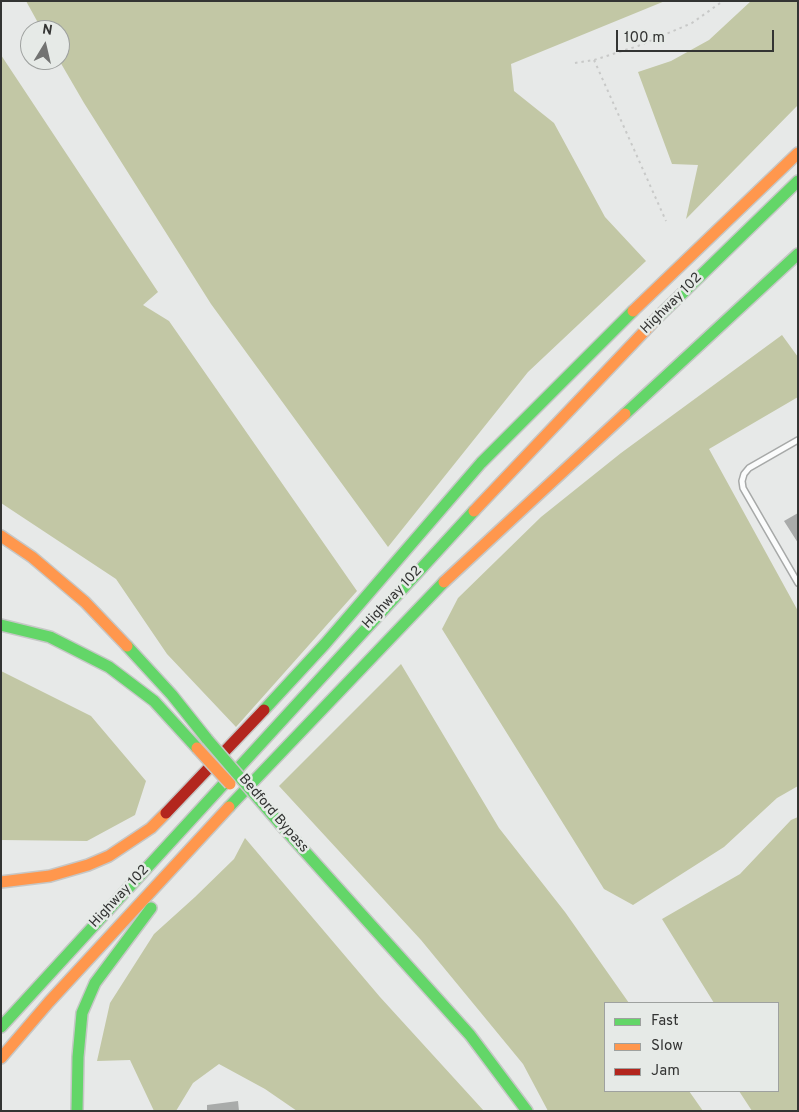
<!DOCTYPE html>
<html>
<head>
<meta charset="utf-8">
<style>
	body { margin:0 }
	#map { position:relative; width:799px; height:1112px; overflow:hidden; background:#e7e9e8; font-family:Overpass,sans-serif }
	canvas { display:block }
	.frame { position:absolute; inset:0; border:2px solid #333433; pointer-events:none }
	.legend { position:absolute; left:604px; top:1002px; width:175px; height:90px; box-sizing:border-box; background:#e6eae7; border:1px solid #9ea19f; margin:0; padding:6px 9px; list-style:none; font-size:15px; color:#333433 }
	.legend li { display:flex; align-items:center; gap:10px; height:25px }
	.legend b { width:25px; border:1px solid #9ea19f }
	.north { position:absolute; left:20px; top:20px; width:50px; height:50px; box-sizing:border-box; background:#e6eae7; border:1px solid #9ea19f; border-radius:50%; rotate:9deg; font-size:14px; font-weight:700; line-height:20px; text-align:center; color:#333433 }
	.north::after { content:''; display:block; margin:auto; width:18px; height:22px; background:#727372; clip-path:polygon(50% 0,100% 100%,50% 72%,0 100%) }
	.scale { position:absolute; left:616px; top:30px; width:158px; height:22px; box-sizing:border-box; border:2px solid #333433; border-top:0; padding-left:6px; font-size:15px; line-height:18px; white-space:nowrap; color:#333433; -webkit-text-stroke:4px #e6eae7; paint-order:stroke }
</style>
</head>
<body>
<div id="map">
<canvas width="799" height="1112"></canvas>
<div class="frame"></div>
<ul class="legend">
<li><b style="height:6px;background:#63d668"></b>Fast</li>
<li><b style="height:6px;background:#ff974d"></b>Slow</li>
<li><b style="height:6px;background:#b3261e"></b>Jam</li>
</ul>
<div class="north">N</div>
<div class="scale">100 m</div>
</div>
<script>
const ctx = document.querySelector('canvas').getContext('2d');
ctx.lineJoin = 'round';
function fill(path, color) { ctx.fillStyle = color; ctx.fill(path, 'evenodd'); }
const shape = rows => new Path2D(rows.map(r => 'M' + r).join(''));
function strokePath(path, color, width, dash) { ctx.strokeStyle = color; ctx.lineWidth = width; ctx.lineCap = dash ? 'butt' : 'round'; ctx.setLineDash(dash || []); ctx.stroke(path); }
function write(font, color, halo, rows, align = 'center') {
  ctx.font = font + ' Overpass,sans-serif'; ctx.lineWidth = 5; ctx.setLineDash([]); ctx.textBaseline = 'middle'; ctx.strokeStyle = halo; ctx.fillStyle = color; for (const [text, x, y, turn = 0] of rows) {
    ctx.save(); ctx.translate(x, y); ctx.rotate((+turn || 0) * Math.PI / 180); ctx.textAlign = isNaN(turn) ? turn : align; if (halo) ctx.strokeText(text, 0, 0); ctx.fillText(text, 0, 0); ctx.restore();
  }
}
fill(shape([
	[26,1,665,1,511,64,514,91,554,123,605,217,646,261,528,372,388,547,211,304,84,103,59,60,60,30,42,30],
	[751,1,798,1,798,105,686,219,698,165,672,164,638,72,671,61,709,40],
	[1,55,158,292,143,305,169,321,357,591,236,727,167,654,116,579,1,503],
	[782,335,798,357,798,397,709,449,798,611,798,786,777,798,724,847,633,905,604,889,442,629,458,598,541,517,621,453],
	[401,664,499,828,565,912,629,1003,605,1003,605,1091,689,1091,703,1111,548,1111,523,1064,421,940,279,786],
	[1,671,91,716,146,781,135,815,87,841,1,840],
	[798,817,798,1111,752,1111,739,1091,778,1091,778,1003,714,1003,662,919,740,874,791,820],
	[245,838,380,997,484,1111,297,1111,265,1089,219,1064,193,1083,176,1111,154,1111,130,1060,97,1061,110,1003,154,934,195,897,234,859]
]), '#c2c7a5');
fill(shape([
	[798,513,798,543,784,521],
	[238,1101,239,1111,207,1111,207,1105]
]), '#a9abaa');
const lane = shape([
	[798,440,749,468,744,474,742,481,743,488,798,583]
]);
const fast = shape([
	[658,317,798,181],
	[625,414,798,254],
	[1,625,50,637,109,667,154,701,197,748],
	[127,646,172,695,207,739],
	[264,710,325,644,481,463,633,311],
	[229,807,444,582],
	[281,825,470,1035,527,1111],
	[1,1027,474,511],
	[77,1111,78,1057,82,1013,95,983,151,908]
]);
const slow = shape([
	[633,311,798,153],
	[474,511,658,317],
	[1,536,32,557,85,602,127,646],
	[444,582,625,414],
	[1,882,50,876,88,865,109,856,151,828,166,813],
	[1,1058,49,1002,229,807]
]);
const jam = shape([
	[166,813,264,710]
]);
strokePath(lane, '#a7a9a8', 8);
strokePath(fast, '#c6c7c6', 14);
strokePath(slow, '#c6c7c6', 14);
strokePath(jam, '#c6c7c6', 14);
strokePath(shape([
	[594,60,666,221],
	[575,63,594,60,638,46,692,23,723,1]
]), '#c8c9c8', 2, [2.5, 4]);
strokePath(lane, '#fbfcfc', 5);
strokePath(fast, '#63d668', 11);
strokePath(slow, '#ff974d', 11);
strokePath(jam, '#b3261e', 11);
const fastBridge = shape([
	[207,739,281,825]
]);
const slowBridge = shape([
	[197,748,230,784]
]);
strokePath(fastBridge, '#c6c7c6', 14, []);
strokePath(slowBridge, '#c6c7c6', 14, []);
strokePath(fastBridge, '#63d668', 11);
strokePath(slowBridge, '#ff974d', 11);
write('14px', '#333433', '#e6eae7', [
	["Highway 102",672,304,-45],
	["Highway 102",393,598,-47],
	["Bedford Bypass",273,814,49],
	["Highway 102",120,897,-47]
]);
</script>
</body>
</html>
